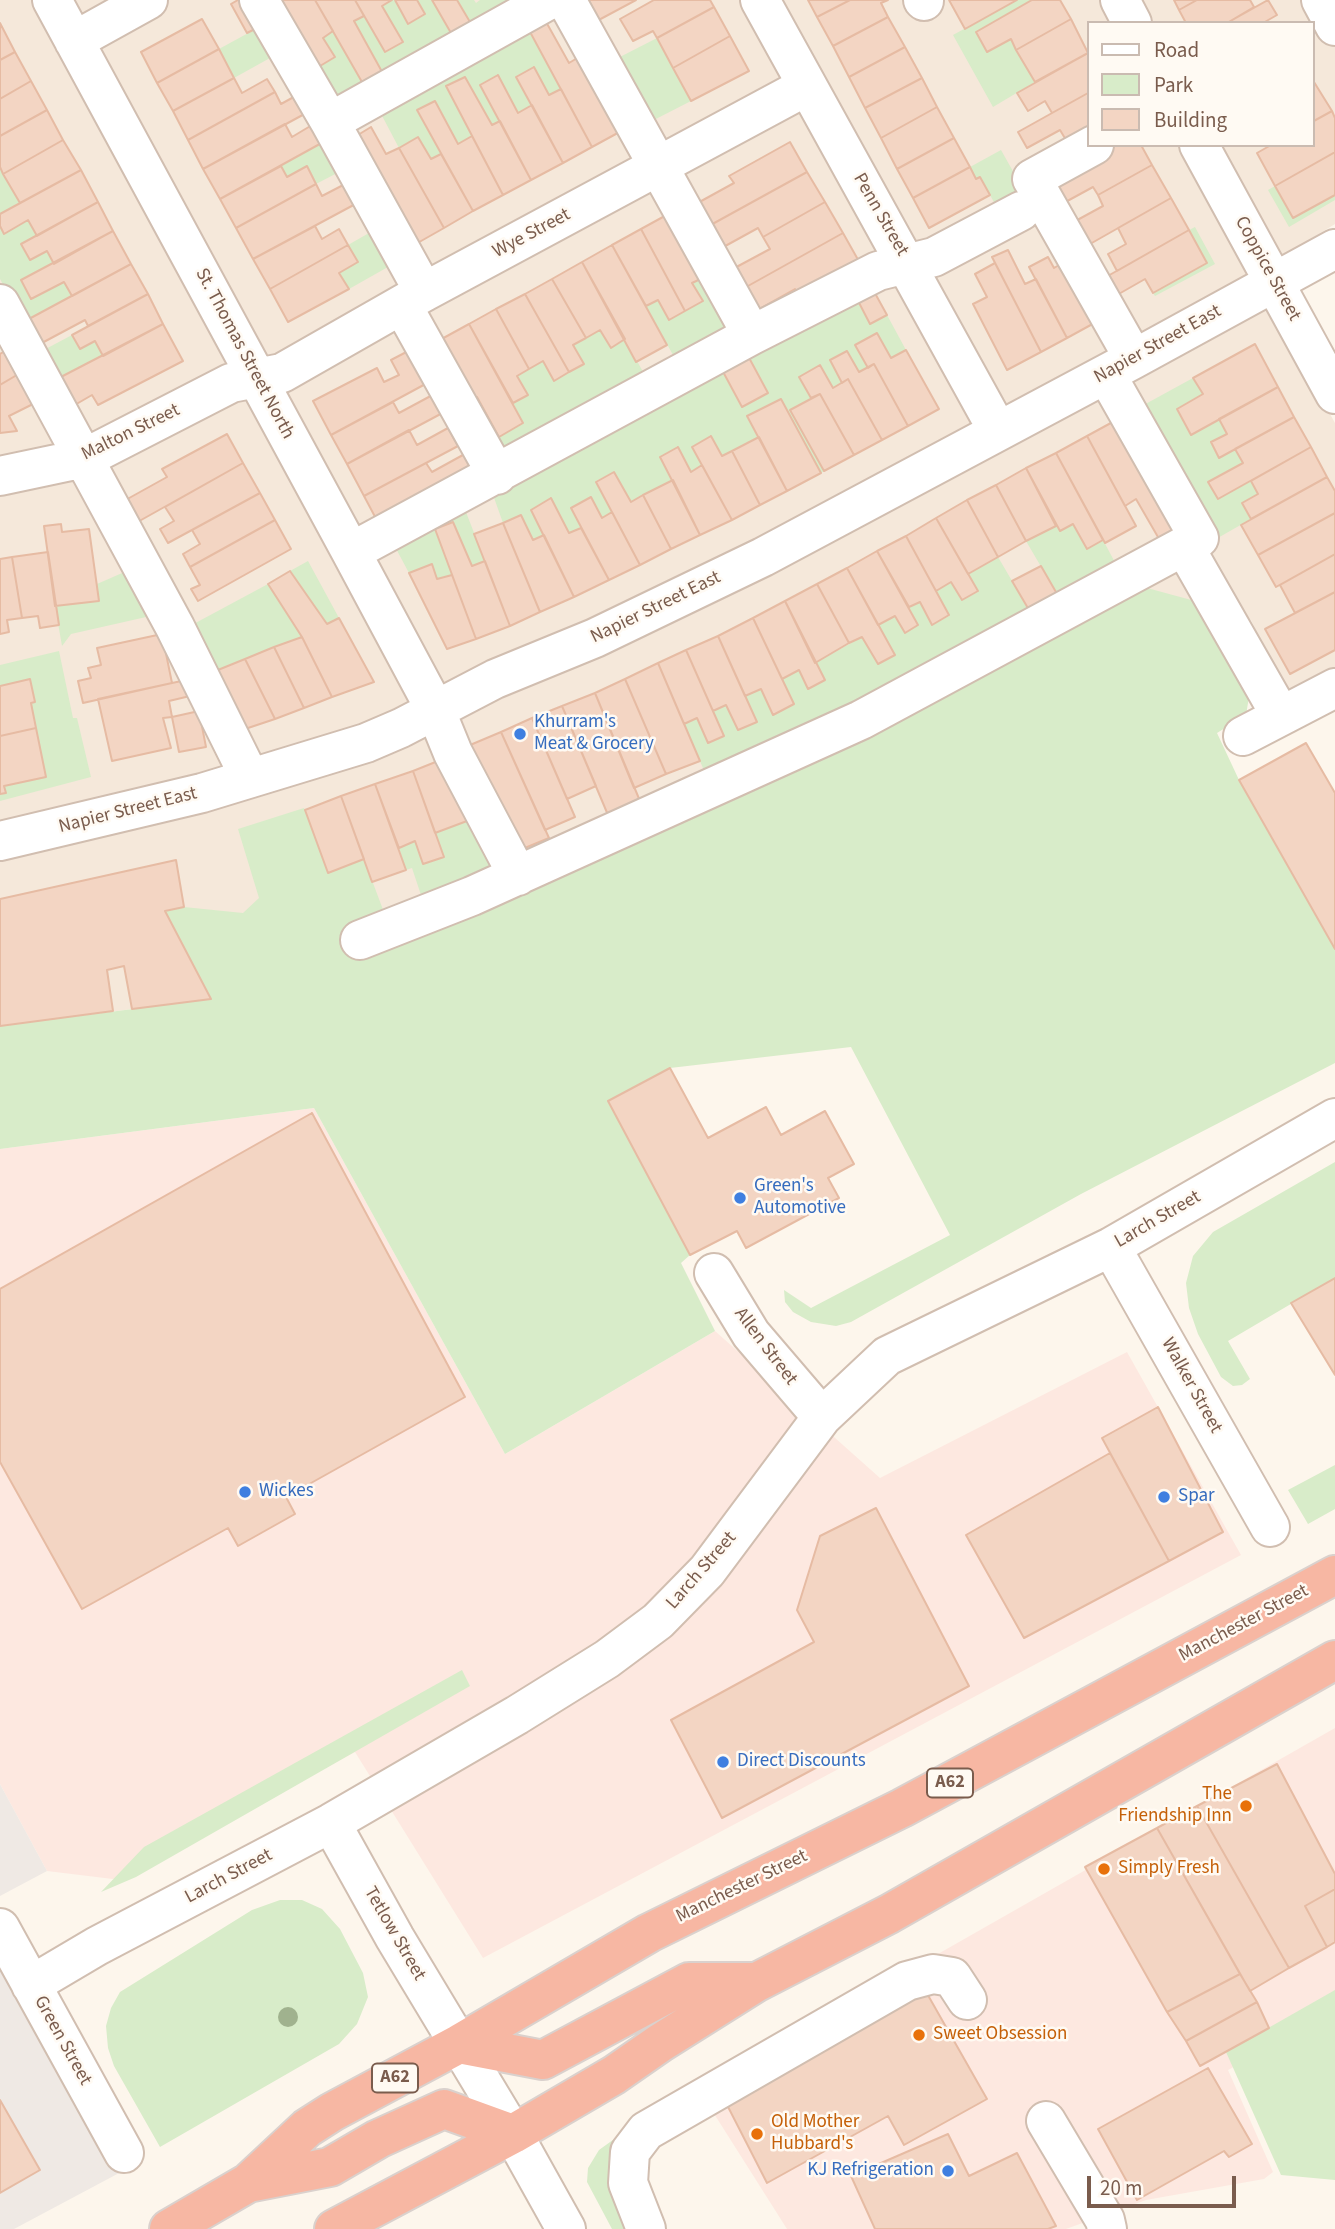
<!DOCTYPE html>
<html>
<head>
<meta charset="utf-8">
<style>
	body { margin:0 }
	#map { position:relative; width:1335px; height:2229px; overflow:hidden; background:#fdf6ec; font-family:"Source Sans 3",sans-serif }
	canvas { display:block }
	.legend { position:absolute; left:1087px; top:21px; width:228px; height:126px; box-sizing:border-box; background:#fffaf3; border:2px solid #cabbb1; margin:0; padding:9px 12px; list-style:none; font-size:21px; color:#7a5c4d }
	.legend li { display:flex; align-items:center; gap:14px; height:35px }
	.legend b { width:35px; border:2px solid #cabbb1 }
	.scale { position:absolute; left:1087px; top:2176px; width:149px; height:32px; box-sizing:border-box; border:4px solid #7a5c4d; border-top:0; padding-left:9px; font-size:21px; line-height:24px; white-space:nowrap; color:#7a5c4d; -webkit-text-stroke:5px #fffaf3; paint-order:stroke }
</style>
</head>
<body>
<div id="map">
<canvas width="1335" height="2229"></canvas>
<ul class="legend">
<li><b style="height:9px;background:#fff"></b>Road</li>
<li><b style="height:19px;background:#d8ecc9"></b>Park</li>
<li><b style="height:19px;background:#f3d5c3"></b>Building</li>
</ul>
<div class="scale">20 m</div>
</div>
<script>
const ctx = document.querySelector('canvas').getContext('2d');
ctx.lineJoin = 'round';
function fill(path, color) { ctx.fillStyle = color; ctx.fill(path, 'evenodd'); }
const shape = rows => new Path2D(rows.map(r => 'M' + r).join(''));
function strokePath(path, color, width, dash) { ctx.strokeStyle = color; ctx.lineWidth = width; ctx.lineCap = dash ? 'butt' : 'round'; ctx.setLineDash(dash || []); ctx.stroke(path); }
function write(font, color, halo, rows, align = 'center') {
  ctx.font = font + ' "Source Sans 3",sans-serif'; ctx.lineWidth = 5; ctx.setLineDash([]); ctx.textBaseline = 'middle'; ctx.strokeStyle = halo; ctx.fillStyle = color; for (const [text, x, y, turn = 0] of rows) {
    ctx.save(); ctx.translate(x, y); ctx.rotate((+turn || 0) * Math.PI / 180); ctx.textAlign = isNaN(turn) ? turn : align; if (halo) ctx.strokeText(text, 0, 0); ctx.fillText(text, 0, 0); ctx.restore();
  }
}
fill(shape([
	[0,0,1335,0,1335,224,1288,253,1282,328,1335,423,1335,675,1288,699,1251,620,1195,601,211,999,0,1026],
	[1088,23,1312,23,1312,145,1088,145]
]), '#f5e8da');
fill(shape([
	[314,1108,505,1454,715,1331,880,1478,1127,1352,1241,1555,483,1958,355,1752,121,1880,47,1871,0,1784,0,1149],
	[1335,1728,1335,2015,1228,2070,1273,2172,1264,2179,1146,2200,1066,2229,787,2229,699,2090]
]), '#fde8e0');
fill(shape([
	[0,1784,47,1871,0,1896],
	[0,1969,121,2172,14,2229,0,2229]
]), '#efe9e4');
fill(shape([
	[392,0,395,0,408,24,425,14,417,0,474,0,476,3,480,0,526,0,386,79,354,21,364,16,386,52,402,42,382,6],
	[1017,0,1032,0,976,32,987,52,1011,39,1035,82,993,107,953,35],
	[263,25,279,53,234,78,219,49],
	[529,30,561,89,549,95,534,67,517,76,532,105,518,113,498,75,481,84,500,121,492,125,447,86,472,136,458,144,435,101,417,111,441,154,431,159,418,137,399,148,379,110],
	[333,31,366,89,337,106,315,69,335,57,323,38],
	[657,38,691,101,650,122,616,59],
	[327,140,343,170,316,184,307,167,287,177,281,166],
	[1001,150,1023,189,995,204,980,177,976,179,970,167],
	[0,167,20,203,0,214],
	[1275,186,1335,195,1335,200,1289,227,1268,190],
	[28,220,37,236,21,245,29,259,47,251,54,264,31,299,64,282,72,296,24,322,0,279,0,226,4,234],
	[1195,227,1215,264,1155,296,1153,293,1207,263,1189,230],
	[376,229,395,263,349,289,339,273,348,245],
	[707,276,737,331,678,364,646,306,658,300,702,301,692,283],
	[855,295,887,315,906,350,891,358,877,333,855,345,868,368,859,372,847,351,830,360,842,383,833,388,820,365,799,377,811,398,791,410,824,471,821,473,781,399,748,416,759,437,722,456,711,437,693,446,702,465,691,472,678,448,660,457,673,480,631,502,614,472,596,481,612,512,602,518,590,497,571,508,581,528,569,533,551,498,531,510,544,535,533,540,521,515,503,523,492,492],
	[600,330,611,348,625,339,648,381,504,460,471,400,477,397,499,437,523,423,513,403,528,394,517,376,543,361,554,381,584,364,573,345],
	[72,335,80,349,95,341,103,356,55,381,40,352],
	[1193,378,1203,394,1177,409,1191,435,1219,419,1227,434,1211,442,1219,458,1235,449,1243,463,1208,483,1218,499,1251,481,1258,494,1242,503,1251,519,1216,539,1140,407],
	[464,507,485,561,472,566,453,522,435,529,452,575,437,579,432,564,409,573,393,543],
	[1073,524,1087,548,1103,540,1118,568,1060,599,1026,541,1056,526,1060,531],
	[998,557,1032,615,709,782,684,724,697,718,708,743,724,736,713,711,726,705,738,730,756,722,745,696,761,689,773,715,794,704,782,679,799,670,809,689,825,680,815,663,862,637,878,664,894,655,878,625,895,616,905,632,918,625,909,607,920,602,932,625,949,616,936,591,951,582,962,600,978,592,968,574],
	[308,561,339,618,327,624,290,571],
	[129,570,155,615,71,634,62,646,55,606,98,601,97,584],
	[268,584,302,637,213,672,188,627],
	[1136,585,1195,601,1249,697,1246,715,1217,733,1239,780,1335,949,1335,1063,1081,1194,851,1322,836,1326,811,1322,793,1312,785,1302,784,1290,811,1308,950,1235,851,1047,670,1068,608,1101,690,1255,681,1263,715,1331,505,1454,314,1108,0,1149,0,1026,211,999,165,911,184,907,243,913,259,898,238,829,304,808,328,872,364,859,385,915,357,953],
	[59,651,73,718,77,718,91,777,0,801,0,794,6,792,4,786,46,776,31,703,29,679,0,686,0,665],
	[470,820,496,874,423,901,412,868,406,870,399,848,415,841,424,864,444,857,435,833],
	[1335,1162,1335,1278,1228,1341,1250,1379,1242,1385,1233,1386,1221,1377,1198,1334,1189,1308,1186,1283,1193,1256,1213,1232],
	[1335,1465,1335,1509,1308,1524,1288,1490],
	[462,1670,470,1686,136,1877,101,1892,144,1847],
	[280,1900,302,1900,322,1909,340,1929,363,1973,368,1997,357,2024,339,2044,160,2147,114,2066,108,2048,106,2026,111,2008,120,1992,252,1910],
	[1335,1990,1335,2180,1281,2175,1226,2052],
	[635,2124,634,2229,612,2229,587,2182,588,2168,599,2150]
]), '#d8ecc9');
const building = shape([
	[238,0,249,0,263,25,247,33,231,4,238,0],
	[275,0,315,0,333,31,323,38,335,57,315,69,275,0],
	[315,0,355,0,364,16,354,21,386,79,366,89,315,0],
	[355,0,392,0,382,6,403,42,385,52,355,0],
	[395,0,417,0,425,14,408,24,395,0],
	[432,0,457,0,470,22,451,33,432,0],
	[585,0,636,0,595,22,585,0],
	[654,0,710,0,714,7,657,38,653,31,633,41,620,19,654,0],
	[808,0,850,0,817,17,808,0],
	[850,0,888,0,881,3,888,17,833,46,817,17,850,0],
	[949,0,1017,0,965,29,949,0],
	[1032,0,1060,0,1071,19,1016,50,1011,39,987,52,976,32,1032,0],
	[1174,0,1197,0,1179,10,1174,0],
	[1197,0,1250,0,1254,7,1227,23,1186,23,1179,10,1197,0],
	[1268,0,1277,15,1263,23,1227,23,1268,0],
	[714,7,730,36,673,68,657,38,714,7],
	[888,17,905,47,849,77,833,46,888,17],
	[202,19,219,49,157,83,141,52,202,19],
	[1071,19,1088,53,1035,82,1016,50,1071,19],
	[545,20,569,63,584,54,625,129,592,147,529,30,545,20],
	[0,23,15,52,0,60,0,23],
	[730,36,749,71,691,101,673,68,730,36],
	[905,47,922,78,865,108,849,77,905,47],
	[219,49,234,78,173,111,157,83,219,49],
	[15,52,31,81,0,99,0,60,15,52],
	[1088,53,1088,93,1052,113,1045,101,1028,111,1017,93,1088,53],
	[534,67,549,95,561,89,592,147,563,163,516,77,534,67],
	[498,75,518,113,532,105,563,163,531,180,480,85,498,75],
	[465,77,492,125,500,121,531,180,503,195,446,86,465,77],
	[234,78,242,93,267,79,275,92,188,140,173,111,234,78],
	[922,78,937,107,881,138,865,108,922,78],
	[31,81,47,110,0,136,0,99,31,81],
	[1314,82,1332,111,1312,122,1312,83,1314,82],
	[275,92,281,104,301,93,310,111,203,169,188,140,275,92],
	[1088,93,1088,134,1069,145,1060,130,1027,148,1018,132,1088,93],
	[435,101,458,144,472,136,503,195,473,211,417,110,435,101],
	[937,107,954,138,897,169,881,138,937,107],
	[47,110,63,140,3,174,0,167,0,136,47,110],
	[1332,111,1335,118,1335,152,1275,186,1257,153,1271,145,1312,145,1312,122,1332,111],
	[317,122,327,140,220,199,203,169,285,124,292,137,317,122],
	[371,127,386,154,399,148,444,228,414,245,353,138,371,127],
	[418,137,431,159,441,154,473,211,444,228,399,148,418,137],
	[954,138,970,167,913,198,897,169,954,138],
	[63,140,81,170,20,203,3,174,63,140],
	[790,142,807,172,707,227,694,205,734,183,729,176,790,142],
	[1117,145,1141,145,1152,165,1098,195,1093,187,1060,205,1048,184,1117,145],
	[1335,152,1335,195,1293,218,1275,186,1335,152],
	[1152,165,1171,198,1083,248,1070,224,1103,206,1098,195,1152,165],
	[281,166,287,177,307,166,316,184,236,228,220,199,281,166],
	[970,167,976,179,980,177,990,195,929,228,913,198,970,167],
	[81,170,98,202,37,236,28,220,4,234,0,226,0,214,81,170],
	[807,172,825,202,763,237,758,228,718,250,707,227,807,172],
	[349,182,361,201,253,259,236,228,316,184,322,196,349,182],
	[1171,198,1189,230,1117,271,1108,254,1126,244,1118,228,1171,198],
	[98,202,113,231,54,264,47,251,30,260,21,244,98,202],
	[825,202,843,233,739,291,729,271,770,249,763,237,825,202],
	[672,212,707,276,692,283,703,301,685,311,641,229,672,212],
	[315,226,322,239,339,229,348,245,270,289,253,259,315,226],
	[641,229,685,311,669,320,658,300,646,306,612,245,641,229],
	[1189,230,1207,263,1153,293,1145,279,1117,295,1106,277,1189,230],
	[113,231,131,264,72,296,64,282,31,299,21,280,113,231],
	[843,233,861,265,800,299,795,289,752,313,739,291,843,233],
	[348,245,358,262,339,273,349,289,288,322,270,289,348,245],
	[612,245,667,345,636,362,582,262,612,245],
	[1008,250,1025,284,1036,279,1067,338,1041,352,992,257,1008,250],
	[1048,257,1054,268,1066,261,1098,321,1067,338,1029,267,1048,257],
	[582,262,625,339,611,348,600,330,586,338,552,279,582,262],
	[995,263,1041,352,1007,370,973,304,987,297,975,274,995,263],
	[131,264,148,294,88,326,85,320,40,344,27,320,131,264],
	[552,279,586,338,573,345,584,364,569,372,525,294,552,279],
	[871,286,887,315,870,324,855,295,871,286],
	[148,294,163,324,103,356,95,341,80,349,72,335,148,294],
	[525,294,569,372,554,381,543,361,529,369,496,309,525,294],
	[496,309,529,369,517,376,528,395,513,403,469,324,496,309],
	[163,324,183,361,98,405,92,395,73,406,57,379,163,324],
	[469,324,523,423,499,437,477,397,471,400,438,341,469,324],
	[877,333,891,358,906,350,939,409,908,426,874,364,868,368,855,345,877,333],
	[1255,344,1278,387,1191,435,1177,409,1203,394,1193,378,1255,344],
	[414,348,431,381,331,435,313,401,377,368,384,382,399,375,391,360,414,348],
	[9,349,22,372,0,385,0,354,9,349],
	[847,351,859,372,874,364,908,426,882,440,848,379,842,383,830,360,847,351],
	[747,354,768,393,742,407,721,368,747,354],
	[820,365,833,388,848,379,882,440,854,455,820,394,811,398,799,377,820,365],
	[22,372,39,401,9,416,17,431,0,433,0,385,22,372],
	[1278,387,1294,417,1219,458,1211,442,1227,434,1219,419,1278,387],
	[438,392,448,410,347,464,331,435,393,402,399,413,438,392],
	[820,394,854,455,824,471,790,410,820,394],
	[781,399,821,473,787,491,747,416,781,399],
	[1294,417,1311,447,1218,499,1208,482,1243,463,1235,449,1294,417],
	[1120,418,1184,532,1162,544,1136,499,1125,506,1087,436,1120,418],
	[448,428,458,446,364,496,347,464,409,430,417,445,448,428],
	[227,434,243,463,134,524,122,502,167,477,162,469,227,434],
	[711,436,722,456,732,451,760,505,732,520,692,447,711,436],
	[1087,436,1136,526,1105,543,1056,453,1087,436],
	[759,437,787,491,760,505,732,451,759,437],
	[678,447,691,472,702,465,732,520,700,535,660,457,678,447],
	[1311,447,1327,477,1251,519,1242,503,1258,494,1251,481,1311,447],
	[472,450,484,474,381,528,364,496,426,463,432,472,472,450],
	[1056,453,1103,540,1087,549,1073,524,1060,531,1026,468,1056,453],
	[243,463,260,493,168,543,160,529,174,521,165,507,243,463],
	[1026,468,1056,526,1026,541,996,485,1026,468],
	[614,472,631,502,643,495,671,549,640,565,596,482,614,472],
	[1327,477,1335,491,1335,513,1258,555,1241,525,1327,477],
	[673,480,700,535,671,549,643,495,673,480],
	[996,485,1026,541,998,557,967,500,996,485],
	[260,493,275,520,190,567,183,554,200,544,192,530,260,493],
	[591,497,602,518,612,512,640,565,609,580,571,508,591,497],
	[551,498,569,533,581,528,609,580,574,597,531,510,551,498],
	[967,500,998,557,968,574,936,518,967,500],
	[1335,513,1335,554,1276,587,1258,555,1335,513],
	[521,515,533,540,544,535,574,597,540,612,503,523,521,515],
	[936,518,978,591,962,600,951,582,936,591,906,536,936,518],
	[275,520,291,549,198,601,191,589,200,585,190,567,275,520],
	[453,522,472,566,485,561,510,626,476,639,435,529,453,522],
	[503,523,540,612,510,626,474,534,503,523],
	[61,524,62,532,89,529,99,601,55,606,44,526,61,524],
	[906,536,949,615,932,625,920,602,909,607,877,551,906,536],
	[877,551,918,625,905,633,895,616,878,625,847,568,877,551],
	[48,552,59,625,40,628,38,616,22,618,12,557,48,552],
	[1335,554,1335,592,1295,613,1280,585,1335,554],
	[12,557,22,618,7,620,9,632,0,634,0,559,12,557],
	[432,564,437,579,452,575,476,639,447,649,409,573,432,564],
	[1041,566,1060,599,1032,615,1012,581,1041,566],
	[847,568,895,655,878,664,862,637,849,643,817,584,847,568],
	[290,571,327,624,339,618,374,682,332,697,302,637,268,584,290,571],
	[817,584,849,643,815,663,785,601,817,584],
	[1335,592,1335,650,1290,674,1265,629,1335,592],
	[785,601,825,680,808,689,799,670,782,679,753,618,785,601],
	[753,618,794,704,773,715,761,689,745,696,718,636,753,618],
	[162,634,172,683,83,703,78,681,91,678,88,668,101,665,97,648,162,634],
	[718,636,757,722,738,730,726,705,713,711,686,650,718,636],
	[302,637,332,697,304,708,274,647,302,637],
	[274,647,304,708,275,719,245,659,274,647],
	[686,650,724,736,708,743,697,718,684,724,658,663,686,650],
	[245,659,275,719,245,729,213,672,245,659],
	[658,663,700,761,666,774,625,679,658,663],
	[30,679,35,702,31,703,36,728,0,736,0,686,30,679],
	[625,679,666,774,634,788,595,693,625,679],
	[186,680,190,696,169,701,172,717,163,718,171,748,112,761,98,699,186,680],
	[595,693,640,801,608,815,562,706,595,693],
	[562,706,596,786,567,799,532,718,562,706],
	[199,711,206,747,179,752,172,717,199,711],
	[532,718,575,817,545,830,501,732,532,718],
	[36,728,46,777,4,786,6,793,0,794,0,736,36,728],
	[501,732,549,838,520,850,463,748,501,732],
	[1306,743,1335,793,1335,949,1239,780,1306,743],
	[443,759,467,821,435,833,413,771,443,759],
	[413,771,444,857,423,864,415,841,399,848,375,784,413,771],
	[375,784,406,870,372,882,341,796,375,784],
	[341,796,364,859,328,873,305,810,341,796],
	[176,860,184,907,165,911,211,999,132,1009,124,966,107,970,113,1011,0,1026,0,899,176,860],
	[670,1068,708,1138,766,1107,781,1135,825,1111,854,1164,828,1178,839,1198,746,1248,737,1231,690,1255,608,1101,670,1068],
	[312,1113,465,1397,286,1497,295,1514,238,1546,228,1528,82,1609,0,1462,0,1289,312,1113],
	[1335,1278,1335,1375,1291,1303,1335,1278],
	[1158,1407,1223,1532,1169,1561,1102,1438,1158,1407],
	[1110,1453,1169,1561,1024,1638,966,1535,1110,1453],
	[876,1508,969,1686,722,1818,671,1720,814,1642,797,1610,820,1536,876,1508],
	[1277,1764,1335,1874,1335,1889,1305,1906,1327,1947,1289,1968,1197,1806,1277,1764],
	[1197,1806,1289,1968,1250,1991,1157,1828,1197,1806],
	[1157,1828,1240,1974,1167,2012,1085,1867,1157,1828],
	[1335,1889,1335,1942,1327,1947,1305,1906,1335,1889],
	[1240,1974,1257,2002,1186,2041,1167,2012,1240,1974],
	[925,1990,987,2099,904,2145,888,2116,767,2183,724,2099,925,1990],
	[1257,2002,1269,2028,1200,2066,1186,2041,1257,2002],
	[1208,2068,1252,2144,1229,2157,1224,2151,1137,2200,1098,2129,1208,2068],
	[0,2100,40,2170,0,2193,0,2100],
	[948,2134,969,2176,1017,2153,1056,2226,1048,2229,875,2229,851,2176,948,2134]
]);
fill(building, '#f3d5c3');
strokePath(building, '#e6bba3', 2);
const minor = shape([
	[52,0,351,552,435,709,453,753,518,876],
	[259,0,330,122,424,292],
	[566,0,752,335],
	[760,0,998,431],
	[923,0,924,1],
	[1120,0,1132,23],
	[1321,0,1335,26],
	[74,41,148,0],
	[330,122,549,0],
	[1094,145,1032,179,1134,359],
	[1199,145,1335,394],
	[0,304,175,627,250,778],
	[402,305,497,475],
	[0,476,85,458,231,383,282,373,424,292,807,86],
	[1184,546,1281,716],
	[351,552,752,335,878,271,934,257,1021,211],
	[1243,736,1335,688],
	[0,841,202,793,366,743,401,728,495,679,595,638,763,557,1134,359,1335,249],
	[360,940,472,896,861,720,1199,538,1106,374],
	[1111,1247,1270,1527],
	[714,1273,751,1334,822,1417],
	[331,1823,395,1938,513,2134,566,2229],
	[0,1928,124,2153],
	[31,1985,97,1946,331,1823,517,1715,607,1659,658,1621,707,1571,822,1417,887,1356,1111,1247,1335,1118],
	[1046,2121,1105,2220,1107,2229],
	[646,2229,628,2183,630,2152,646,2131,907,1981,933,1974,952,1977,967,2000]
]);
const highway = shape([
	[459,2044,543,2060,689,1982,757,1982],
	[248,2183,330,2167,378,2139,444,2109,513,2134],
	[169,2229,248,2183,307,2128,332,2112,459,2044,649,1933,902,1808,1335,1575],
	[334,2229,513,2134,614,2075,660,2043,757,1982,889,1914,1335,1660]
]);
strokePath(minor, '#d1beb0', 42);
strokePath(highway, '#dad1cd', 42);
strokePath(minor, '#fff', 38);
strokePath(highway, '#f7b7a3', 38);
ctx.fillStyle = '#a0b28e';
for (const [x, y] of [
	[288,2017]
]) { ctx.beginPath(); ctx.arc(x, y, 10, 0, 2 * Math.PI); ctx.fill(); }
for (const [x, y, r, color] of [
	[520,734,7,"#3f7fe0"],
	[740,1198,7,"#3f7fe0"],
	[245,1492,7,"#3f7fe0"],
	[1164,1497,7,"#3f7fe0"],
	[723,1762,7,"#3f7fe0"],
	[1246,1806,7,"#e8710a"],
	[1104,1869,7,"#e8710a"],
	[919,2035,7,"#e8710a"],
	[757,2134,7,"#e8710a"],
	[948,2171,7,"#3f7fe0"]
]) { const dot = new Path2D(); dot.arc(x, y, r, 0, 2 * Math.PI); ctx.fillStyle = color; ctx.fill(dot); strokePath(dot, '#fffaf3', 2.5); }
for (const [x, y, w] of [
	[950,1783,46],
	[395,2078,46]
]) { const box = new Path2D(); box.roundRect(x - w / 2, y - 14.5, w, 29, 5); ctx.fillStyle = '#fffaf3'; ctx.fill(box); strokePath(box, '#7a5c4d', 2); }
write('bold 18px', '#7a5c4d', null, [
	["A62",950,1783],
	["A62",395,2078]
]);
write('19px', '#7a5c4d', '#fffaf3', [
	["Penn Street",880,215,60],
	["Wye Street",532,234,-28],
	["Coppice Street",1267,269,61],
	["Napier Street East",1158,345,-29],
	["St. Thomas Street North",244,354,62],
	["Malton Street",131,433,-26],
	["Napier Street East",656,608,-26],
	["Napier Street East",128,811,-14],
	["Larch Street",1158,1220,-30],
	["Allen Street",765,1347,53],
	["Walker Street",1191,1386,61],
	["Larch Street",702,1571,-49],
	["Manchester Street",1244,1624,-28],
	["Larch Street",229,1877,-28],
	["Manchester Street",742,1887,-26],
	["Tetlow Street",394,1934,60],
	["Green Street",62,2041,61]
]);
write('19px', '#366cbe', '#fffaf3', [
	["Khurram's",534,723],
	["Meat & Grocery",534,745],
	["Green's",754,1187],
	["Automotive",754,1209],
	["Wickes",259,1492],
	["Spar",1178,1497],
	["Direct Discounts",737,1762],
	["KJ Refrigeration",934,2171,"right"]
], 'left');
write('19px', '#c56008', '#fffaf3', [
	["The",1232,1795,"right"],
	["Friendship Inn",1232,1817,"right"],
	["Simply Fresh",1118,1869],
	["Sweet Obsession",933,2035],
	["Old Mother",771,2123],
	["Hubbard's",771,2145]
], 'left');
</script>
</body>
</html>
